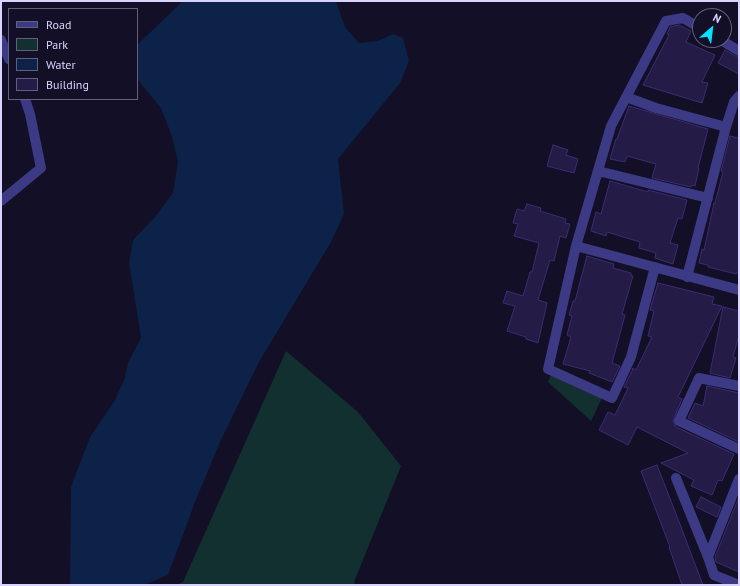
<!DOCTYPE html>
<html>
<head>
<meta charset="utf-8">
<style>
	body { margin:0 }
	#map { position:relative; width:740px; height:586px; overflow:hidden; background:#130f26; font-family:"PT Sans",sans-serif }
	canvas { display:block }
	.frame { position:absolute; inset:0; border:2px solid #d9d4ff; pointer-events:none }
	.legend { position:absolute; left:8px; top:8px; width:130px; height:92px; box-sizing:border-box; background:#130f26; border:1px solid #625e7d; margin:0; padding:5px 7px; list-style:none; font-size:12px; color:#d9d4ff }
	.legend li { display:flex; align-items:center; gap:8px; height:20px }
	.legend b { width:20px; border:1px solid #625e7d }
	.north { position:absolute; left:692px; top:8px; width:40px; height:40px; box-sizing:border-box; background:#130f26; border:1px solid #625e7d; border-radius:50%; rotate:28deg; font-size:11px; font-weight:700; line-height:16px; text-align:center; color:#d9d4ff }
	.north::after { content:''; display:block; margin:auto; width:14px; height:18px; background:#00e5ff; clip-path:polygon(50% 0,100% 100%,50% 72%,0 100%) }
</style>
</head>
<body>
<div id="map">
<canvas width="740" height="586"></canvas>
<div class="frame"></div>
<ul class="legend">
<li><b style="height:5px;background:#3d3a85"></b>Road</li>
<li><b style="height:11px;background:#12302f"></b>Park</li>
<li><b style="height:11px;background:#0c2248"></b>Water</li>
<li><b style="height:11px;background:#241b47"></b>Building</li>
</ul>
<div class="north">N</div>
</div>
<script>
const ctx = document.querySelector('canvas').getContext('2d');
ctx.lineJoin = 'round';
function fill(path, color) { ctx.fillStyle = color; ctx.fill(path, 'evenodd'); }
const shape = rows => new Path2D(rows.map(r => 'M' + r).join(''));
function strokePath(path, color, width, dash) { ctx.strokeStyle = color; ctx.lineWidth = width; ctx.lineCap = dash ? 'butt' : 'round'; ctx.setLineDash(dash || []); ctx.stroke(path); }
fill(shape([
	[286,351,358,412,401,466,354,582,355,585,176,585,183,582],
	[551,375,602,398,591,421,548,382]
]), '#12302f');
fill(shape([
	[183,1,336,1,345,27,359,43,378,41,393,34,403,38,409,61,400,83,338,159,344,214,331,242,259,362,220,442,195,502,168,575,144,585,70,585,71,487,90,437,115,400,125,378,128,363,141,338,129,262,133,240,155,217,173,193,178,161,171,134,161,108,137,79,137,45]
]), '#0c2248');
const building = shape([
	[679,25,691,31,686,42,715,55,702,82,708,83,702,103,643,85,669,35,667,34,670,27,679,25],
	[725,50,739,58,739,74,718,63,725,50],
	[629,106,708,129,698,168,699,168,695,186,692,185,691,187,652,178,656,164,627,156,625,162,610,159,616,139,617,139,629,106],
	[730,136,739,138,739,273,736,273,736,274,708,267,708,265,699,263,702,249,704,250,714,203,715,203,723,172,721,171,730,136],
	[553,145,568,150,566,155,578,159,574,173,547,166,553,145],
	[610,181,648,192,648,190,687,200,682,219,678,218,670,243,678,245,673,264,655,258,656,253,639,248,640,242,607,232,606,236,591,231,596,212,601,214,610,181],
	[527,204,541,208,540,211,566,219,565,223,570,224,566,238,560,236,554,261,550,260,538,300,547,303,538,343,526,339,526,337,507,331,515,306,503,303,507,291,523,296,530,272,532,272,539,243,514,236,518,224,513,223,517,209,524,211,527,204],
	[587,256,614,264,613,268,631,273,631,276,633,276,622,314,625,315,612,363,620,366,612,382,589,373,590,371,563,364,571,337,567,335,572,316,569,315,573,301,575,301,587,256],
	[658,283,714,297,712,304,722,306,678,397,682,399,673,421,676,427,734,454,722,481,718,480,712,495,691,486,694,480,661,463,688,453,637,427,628,445,599,430,608,412,615,415,628,388,624,387,632,371,633,368,636,370,652,337,648,336,654,311,650,310,658,283],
	[723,307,739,311,739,335,733,357,736,358,730,378,710,373,723,307],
	[707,386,739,393,739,442,688,418,695,403,703,406,707,386],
	[657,465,678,519,703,585,682,585,669,547,670,547,641,471,657,465],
	[701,497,721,507,717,517,696,507,701,497],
	[739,497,739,572,716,562,715,557,739,497]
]);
fill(building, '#241b47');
strokePath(building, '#3b2d73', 1);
strokePath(shape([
	[1,40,9,59],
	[721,40,739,51],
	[626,97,656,108,726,127],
	[598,171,708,198],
	[1,201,41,168,30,114,25,99],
	[576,246,739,290],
	[655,267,631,357,612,398,548,369,576,246,611,126,666,21,683,18,700,28],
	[687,277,726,127,734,102,739,96],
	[739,386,699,378,679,421,739,449],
	[676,478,708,557],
	[739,479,708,557,714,575,739,585]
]), '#3d3a85', 10);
</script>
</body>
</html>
